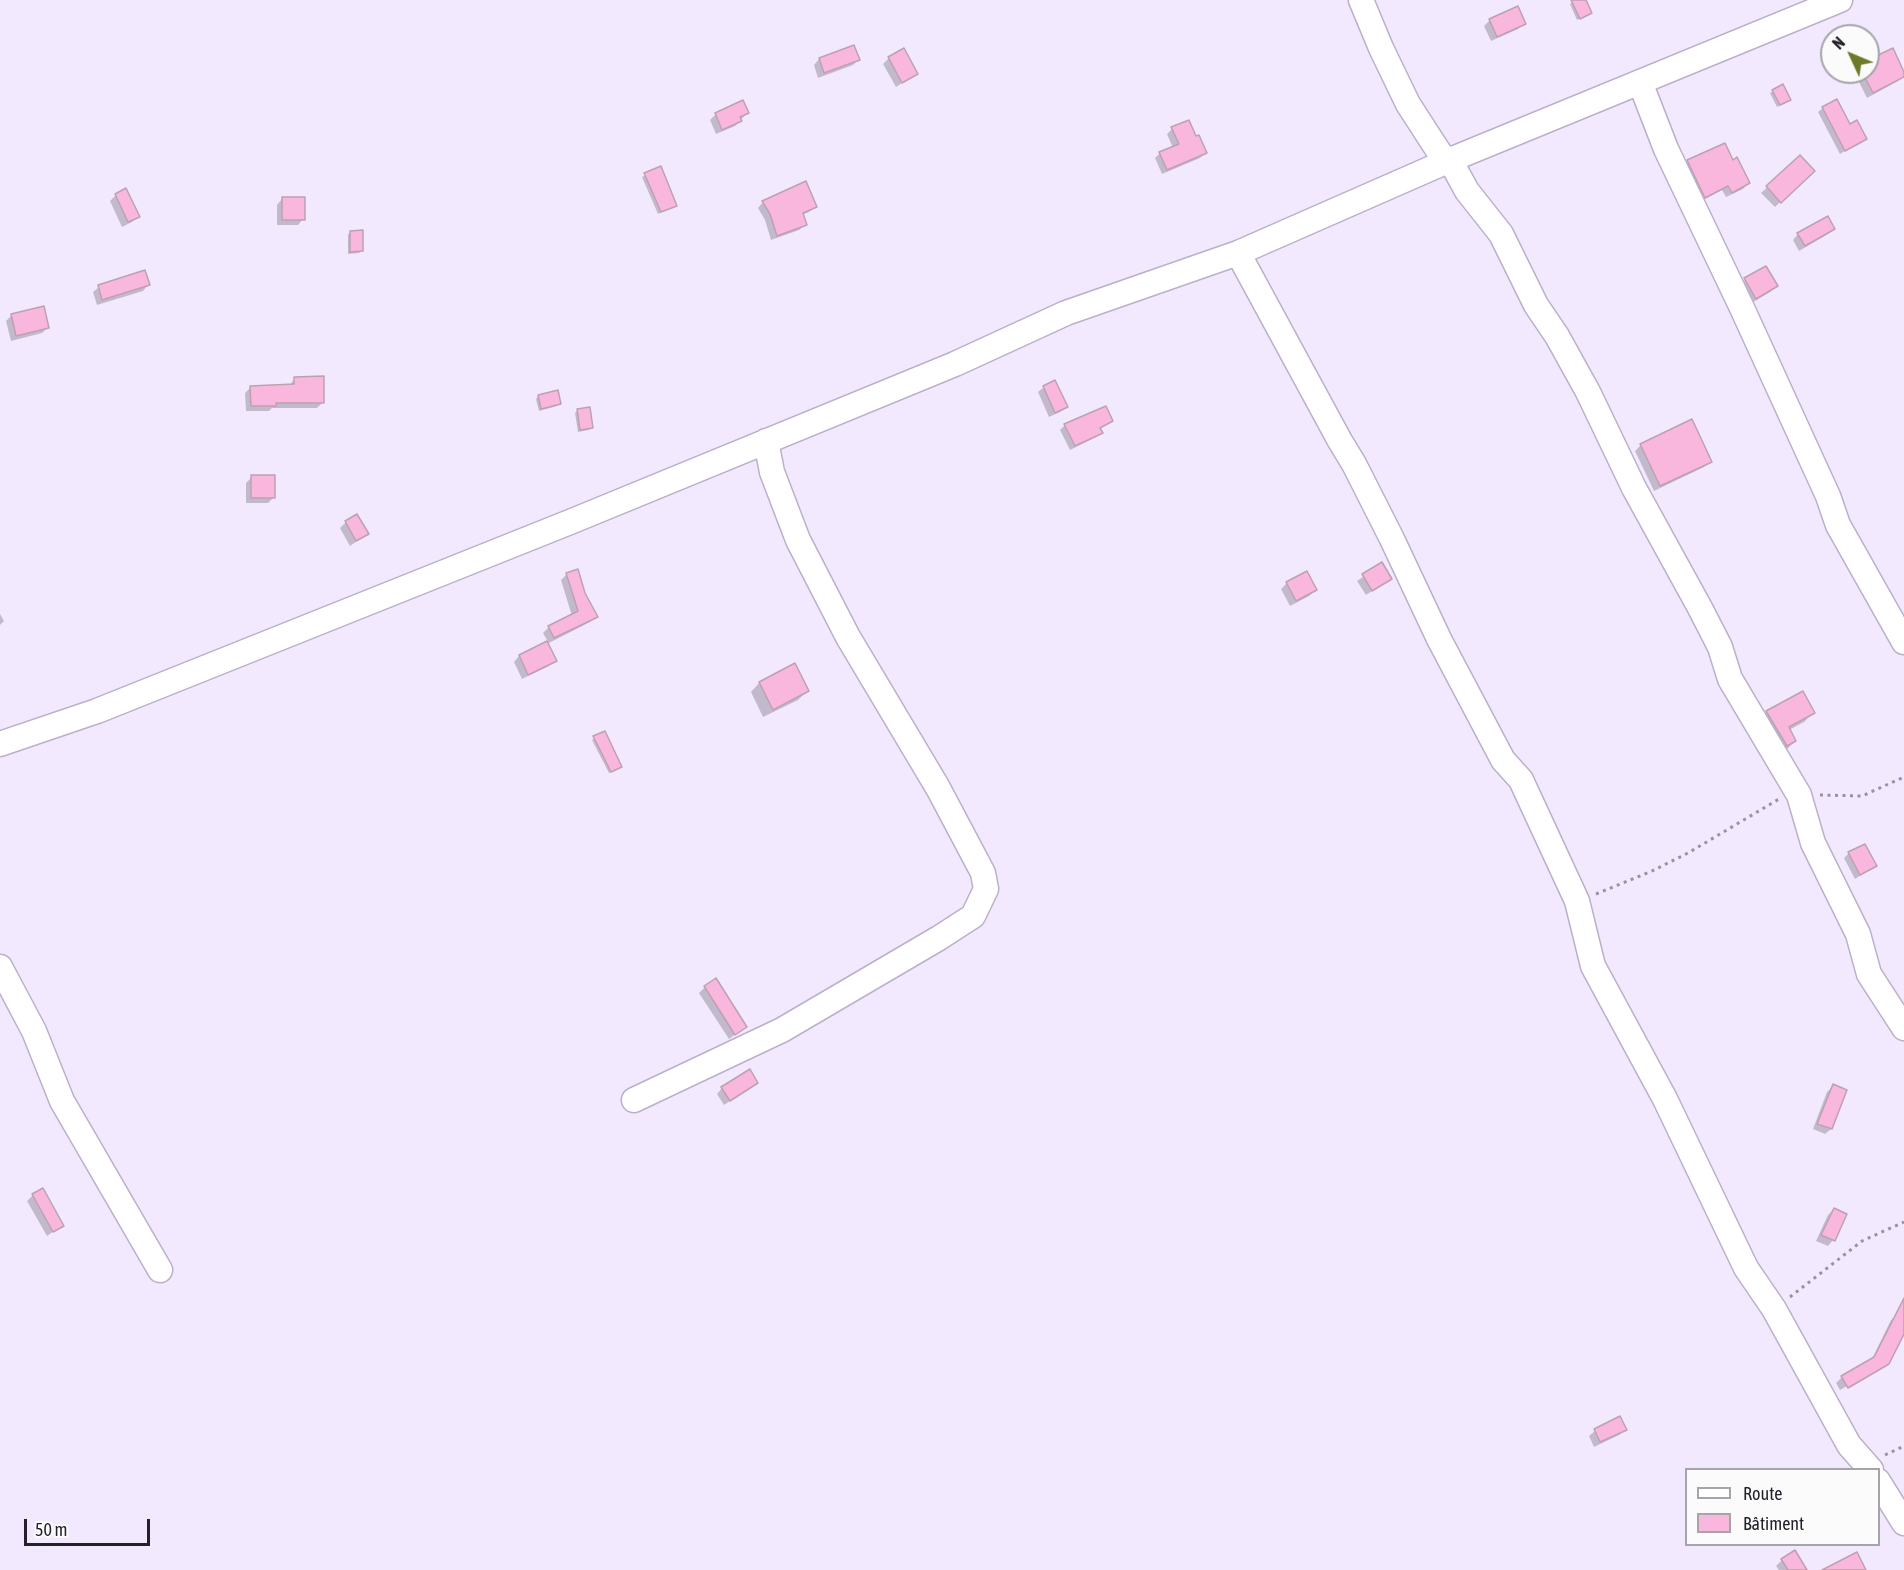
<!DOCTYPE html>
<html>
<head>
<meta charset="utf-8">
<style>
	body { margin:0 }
	#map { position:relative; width:1904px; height:1570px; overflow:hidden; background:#f3e9ff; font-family:"Asap Condensed",sans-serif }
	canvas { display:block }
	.legend { position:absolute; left:1685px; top:1468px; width:195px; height:78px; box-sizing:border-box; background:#fbfbfb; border:2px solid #a5a4a8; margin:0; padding:8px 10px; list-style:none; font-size:18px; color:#25212b }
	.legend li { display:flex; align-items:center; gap:12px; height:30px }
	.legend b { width:30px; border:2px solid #a5a4a8 }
	.north { position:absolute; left:1820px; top:24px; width:60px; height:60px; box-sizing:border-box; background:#fbfbfb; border:2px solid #a5a4a8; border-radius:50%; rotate:314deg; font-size:16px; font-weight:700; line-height:24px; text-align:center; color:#25212b }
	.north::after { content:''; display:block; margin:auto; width:21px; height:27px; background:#6b7b29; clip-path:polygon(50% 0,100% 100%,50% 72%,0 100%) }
	.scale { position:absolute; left:24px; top:1519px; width:126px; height:27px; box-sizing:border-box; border:3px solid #25212b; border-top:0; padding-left:8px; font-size:18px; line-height:21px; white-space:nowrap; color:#25212b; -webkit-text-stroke:4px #fbfbfb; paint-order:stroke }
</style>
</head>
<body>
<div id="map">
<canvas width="1904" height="1570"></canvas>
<ul class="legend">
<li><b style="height:8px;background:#fff"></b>Route</li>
<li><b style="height:16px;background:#f9b7de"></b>Bâtiment</li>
</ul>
<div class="north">N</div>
<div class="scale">50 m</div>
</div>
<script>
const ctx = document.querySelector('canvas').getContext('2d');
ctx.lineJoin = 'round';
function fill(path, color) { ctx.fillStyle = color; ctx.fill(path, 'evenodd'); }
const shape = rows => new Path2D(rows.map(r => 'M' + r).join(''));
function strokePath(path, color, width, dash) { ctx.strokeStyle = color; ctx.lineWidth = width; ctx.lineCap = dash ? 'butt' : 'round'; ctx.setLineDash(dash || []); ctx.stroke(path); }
fill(shape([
	[1576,0,1584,0,1590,13,1577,20,1570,4],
	[1490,20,1524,23,1518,29,1491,41,1484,26],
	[889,58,917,73,896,87,883,64],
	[819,59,858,60,853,65,818,78,814,65],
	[1868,62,1904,76,1898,81,1867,98,1854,72,1868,72],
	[1773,91,1787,102,1777,107,1770,93],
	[1823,108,1850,126,1865,139,1840,154,1818,112],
	[747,113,735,126,716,134,710,120,716,114],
	[1172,129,1205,153,1200,158,1162,174,1155,158,1160,153,1173,148,1167,134],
	[1800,157,1813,171,1775,207,1761,193],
	[1688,161,1732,162,1748,183,1743,189,1726,197,1722,190,1699,202,1682,167],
	[660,168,675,206,658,214,642,177],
	[116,195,138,216,132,222,122,227,110,201],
	[282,199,303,219,298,225,277,225,277,205],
	[763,202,815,207,809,212,802,215,805,225,799,230,771,240,765,220,758,208],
	[1833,228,1828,234,1799,251,1793,240,1798,234],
	[350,232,362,251,359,253,348,254,348,235],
	[1745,280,1776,286,1770,292,1750,304,1740,285],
	[148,285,143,291,97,305,93,292,99,287],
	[12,315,47,328,42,333,11,341,6,321],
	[295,378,323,402,317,408,272,408,269,411,246,411,245,393,251,387,289,386],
	[1044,387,1066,407,1060,412,1049,417,1038,392],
	[538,396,559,404,557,406,539,411,536,399],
	[578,410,591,428,589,430,578,432,575,413],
	[1112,421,1099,429,1101,432,1096,437,1070,450,1060,430,1065,425],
	[1641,445,1710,461,1704,467,1654,491,1635,451],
	[252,477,274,497,268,503,246,503,246,483],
	[346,522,367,534,350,546,340,528],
	[1382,564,1390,579,1366,595,1357,581],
	[567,574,584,593,596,616,590,622,547,644,555,660,549,666,522,679,514,662,519,656,548,642,543,633,549,627,572,616,561,580],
	[1287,583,1315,590,1309,596,1290,606,1281,589],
	[0,614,4,621,0,625],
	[795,665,807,691,798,700,763,717,751,692,759,683],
	[1802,693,1813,713,1804,722,1789,730,1795,741,1786,750,1758,721,1767,712],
	[594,738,618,769,609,773,592,740],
	[1849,853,1875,866,1855,879,1844,858],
	[705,987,745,1027,729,1039,699,993],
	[757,1083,724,1105,717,1094,722,1088],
	[1833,1086,1845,1091,1831,1129,1825,1134,1813,1129,1827,1092],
	[33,1195,62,1225,47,1236,27,1201],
	[1834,1209,1845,1215,1833,1240,1828,1246,1816,1241,1828,1215],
	[1897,1315,1904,1318,1904,1331,1886,1364,1840,1390,1836,1383,1842,1377,1871,1361,1891,1320],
	[1625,1429,1619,1435,1594,1447,1589,1436,1595,1431],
	[1782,1560,1805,1570,1779,1570,1776,1566]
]), '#0003');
const building = shape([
	[1571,0,1586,0,1592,13,1580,19,1571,0],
	[1518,6,1526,24,1497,37,1489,19,1518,6],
	[854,45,860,60,824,73,819,58,854,45],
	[904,48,918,74,902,83,888,57,904,48],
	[1893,48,1904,72,1904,77,1873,93,1862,72,1868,72,1868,60,1893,48],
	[1783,84,1791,100,1780,105,1772,90,1783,84],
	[1837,99,1850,124,1857,120,1867,139,1845,151,1822,107,1837,99],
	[743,100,749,113,740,117,742,121,722,130,715,113,743,100],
	[1189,120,1196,136,1199,135,1207,153,1167,170,1159,152,1179,144,1171,127,1189,120],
	[1725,143,1733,160,1737,157,1750,183,1732,193,1728,186,1705,198,1687,160,1725,143],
	[1800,155,1815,171,1781,203,1766,186,1800,155],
	[661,166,677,206,661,212,644,173,661,166],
	[806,181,817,207,803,213,807,225,777,236,770,214,762,201,806,181],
	[126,188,140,217,128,222,115,194,126,188],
	[282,197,305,197,305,220,282,220,282,197],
	[1828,216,1835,229,1805,246,1797,233,1828,216],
	[363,230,363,251,350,252,350,231,363,230],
	[1766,266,1778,286,1756,299,1744,278,1766,266],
	[145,270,150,285,102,300,98,285,145,270],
	[44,306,49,328,16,336,11,314,44,306],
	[324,376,324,403,276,403,276,406,251,406,250,386,294,384,294,377,324,376],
	[1055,380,1068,407,1055,413,1043,386,1055,380],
	[558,390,561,404,541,409,538,395,558,390],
	[1106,406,1113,421,1100,428,1103,433,1075,446,1064,424,1106,406],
	[590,407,593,428,580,430,577,409,590,407],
	[1692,419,1712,462,1660,486,1640,444,1692,419],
	[251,475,275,475,275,498,251,498,251,475],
	[357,514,369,534,356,541,345,521,357,514],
	[1382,562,1392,579,1372,591,1362,574,1382,562],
	[578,569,585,593,598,617,554,638,548,626,578,611,566,573,578,569],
	[1307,571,1317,590,1296,601,1286,582,1307,571],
	[547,641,557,661,528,675,519,655,547,641],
	[795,663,809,691,773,710,759,682,795,663],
	[1803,691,1815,713,1789,727,1796,741,1787,746,1766,711,1803,691],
	[605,731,622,767,611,772,593,736,605,731],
	[1865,844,1877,866,1860,875,1848,852,1865,844],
	[716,978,747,1027,735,1035,704,986,716,978],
	[750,1069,758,1083,730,1101,721,1087,750,1069],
	[1833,1084,1847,1090,1832,1129,1817,1124,1833,1084],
	[43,1188,64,1226,53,1232,32,1194,43,1188],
	[1834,1208,1847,1214,1835,1241,1821,1235,1834,1208],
	[1904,1298,1904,1334,1889,1364,1848,1388,1841,1376,1874,1357,1904,1298],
	[1620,1416,1627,1430,1600,1442,1594,1429,1620,1416],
	[1795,1550,1807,1570,1788,1570,1781,1559,1795,1550],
	[1857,1552,1866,1570,1822,1570,1857,1552]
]);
fill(building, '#f9b7de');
strokePath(building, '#bda1b1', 1.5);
const minor = shape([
	[1361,0,1381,48,1408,104,1441,155,1450,160,1467,191,1501,234,1536,305,1557,336,1588,392,1634,488,1700,608,1720,647,1730,679,1799,795,1813,843,1858,934,1869,974,1904,1028],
	[1640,82,1666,149,1742,308,1828,496,1838,525,1904,642],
	[1238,253,1340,441,1354,464,1392,539,1439,639,1503,760,1521,780,1577,901,1593,966,1665,1099,1746,1268,1774,1309,1849,1445,1871,1470],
	[0,744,97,711,570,522,955,364,1066,313,1238,253,1450,160,1840,0],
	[0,967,34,1031,62,1101,160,1270],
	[634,1100,782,1030,939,938,973,916,986,889,983,873,938,788,848,637,798,540,772,472,766,441],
	[1878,1481,1904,1523]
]);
strokePath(minor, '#bcafca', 27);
strokePath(shape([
	[1820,795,1862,796,1904,777],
	[1596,894,1652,871,1688,853,1779,799],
	[1790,1297,1862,1241,1904,1222],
	[1885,1455,1904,1446]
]), '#9992a3', 3, [3, 4.5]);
strokePath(minor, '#fff', 24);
</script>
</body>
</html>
